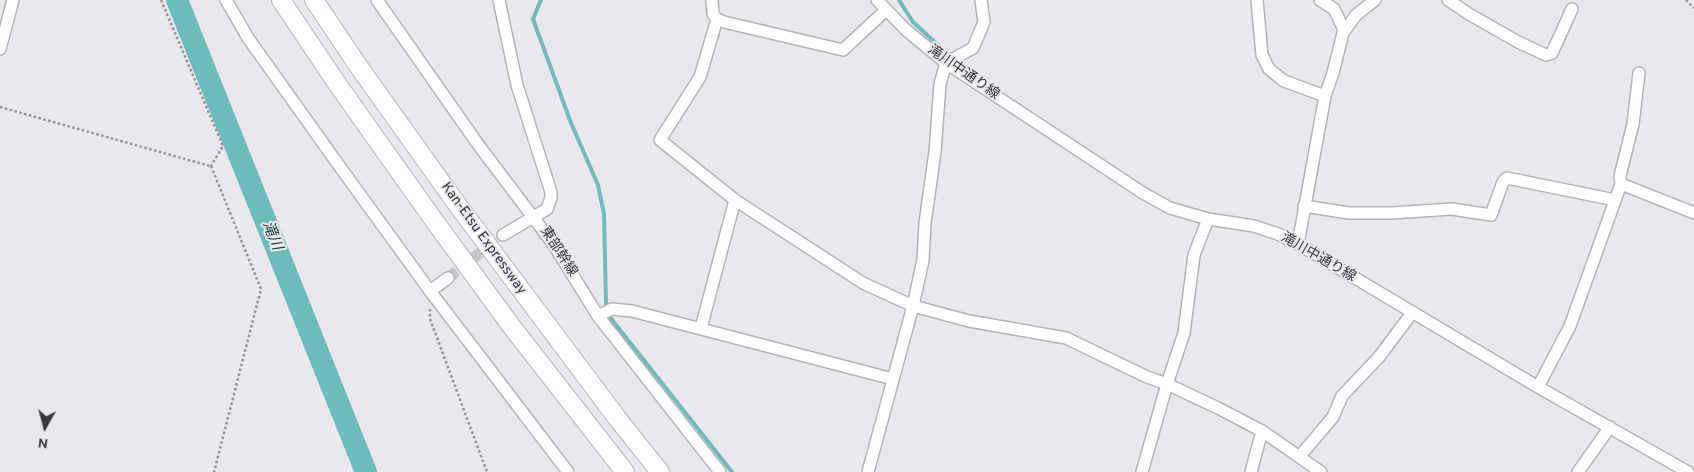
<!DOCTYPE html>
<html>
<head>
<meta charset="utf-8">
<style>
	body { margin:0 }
	#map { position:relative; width:1694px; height:472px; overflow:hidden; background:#eae8ec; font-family:Overpass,sans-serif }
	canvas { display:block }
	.north { position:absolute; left:20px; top:402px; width:50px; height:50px; -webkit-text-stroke:4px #eae8ec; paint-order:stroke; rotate:187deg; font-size:14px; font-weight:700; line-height:20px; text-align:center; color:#383739 }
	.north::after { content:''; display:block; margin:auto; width:18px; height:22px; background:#383739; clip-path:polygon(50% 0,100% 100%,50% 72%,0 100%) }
</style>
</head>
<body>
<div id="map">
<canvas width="1694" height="472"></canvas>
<div class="north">N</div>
</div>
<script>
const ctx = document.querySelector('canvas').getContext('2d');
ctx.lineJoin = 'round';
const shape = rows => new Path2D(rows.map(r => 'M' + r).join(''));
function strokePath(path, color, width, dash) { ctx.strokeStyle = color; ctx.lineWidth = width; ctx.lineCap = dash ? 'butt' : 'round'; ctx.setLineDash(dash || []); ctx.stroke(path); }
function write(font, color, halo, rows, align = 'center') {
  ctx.font = font + ' Overpass,"Noto Sans JP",sans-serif'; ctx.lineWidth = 4; ctx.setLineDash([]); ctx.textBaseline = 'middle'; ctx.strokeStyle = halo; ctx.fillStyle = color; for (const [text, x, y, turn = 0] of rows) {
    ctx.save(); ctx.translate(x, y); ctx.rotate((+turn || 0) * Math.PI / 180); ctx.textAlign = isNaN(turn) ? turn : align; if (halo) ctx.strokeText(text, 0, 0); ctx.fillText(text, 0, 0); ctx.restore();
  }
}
strokePath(shape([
	[541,0,533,19,571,123,598,185,604,214,606,303,609,316,732,472],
	[899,0,913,22,949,55]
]), '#6cbcbc', 4);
strokePath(shape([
	[177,0,366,472]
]), '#6cbcbc', 22);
strokePath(shape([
	[448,278,503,235]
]), '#c6c5c8', 11, [11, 5.5]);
const minor = shape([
	[226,0,248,38,340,167,430,291,568,472],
	[377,0,477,143,554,245,598,316,720,472],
	[499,0,517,85,551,192,551,198,547,209,503,235],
	[712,0,713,14,717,19,724,22,843,50,886,10],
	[877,0,906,30,946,63,1143,193,1170,208,1208,219,1254,226,1278,234,1298,244,1538,387,1688,472],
	[1257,0,1262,55,1269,69,1284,81,1325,96],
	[1320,0,1334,9,1344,30],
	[1448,0,1469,14,1518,42,1546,55,1552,53,1572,9],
	[717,19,700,77,660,140,735,200,863,283,913,306,969,321,1066,338,1147,377,1167,384,1218,408,1262,431,1321,472],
	[0,49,13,0],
	[1621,184,1620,176,1633,124,1639,73],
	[1304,206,1349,213,1391,213,1452,209,1491,215,1503,182,1507,178,1615,200],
	[1298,244,1325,96,1333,73,1343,33,1356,15,1375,0],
	[430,291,448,278],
	[598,316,612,309,632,311,893,379],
	[701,328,735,200],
	[1538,387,1570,326,1621,184,1694,213],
	[1300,456,1333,417,1342,396,1379,357,1412,313],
	[868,472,913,306,923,260,925,223,935,152,940,84,946,63,973,48,984,22,981,0],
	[1142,472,1167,384,1184,333,1194,255,1208,219],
	[1251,472,1262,431],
	[1578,472,1610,427]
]);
const highway = shape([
	[281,0,338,85,433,219,512,327,625,472],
	[314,0,359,67,459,207,617,418,660,472]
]);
strokePath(minor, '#b5b2b7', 14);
strokePath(highway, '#b5b2b7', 20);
strokePath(shape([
	[161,0,223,146,211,166],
	[1686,0,1694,8],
	[0,107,210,166],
	[211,166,261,289,214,472],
	[430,309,430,319,487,472]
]), '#929093', 2.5, [2.5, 2.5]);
strokePath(minor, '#fff', 11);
strokePath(highway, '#fff', 18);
write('14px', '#383739', '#eae8ec', [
	["滝川中通り線",963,73,35],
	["Kan-Etsu Expressway",483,239,54],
	["東部幹線",558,252,57],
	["滝川中通り線",1318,258,30]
]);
write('italic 15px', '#1a4141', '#eae8ec', [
	["滝川",271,236,68]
]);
</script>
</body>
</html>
